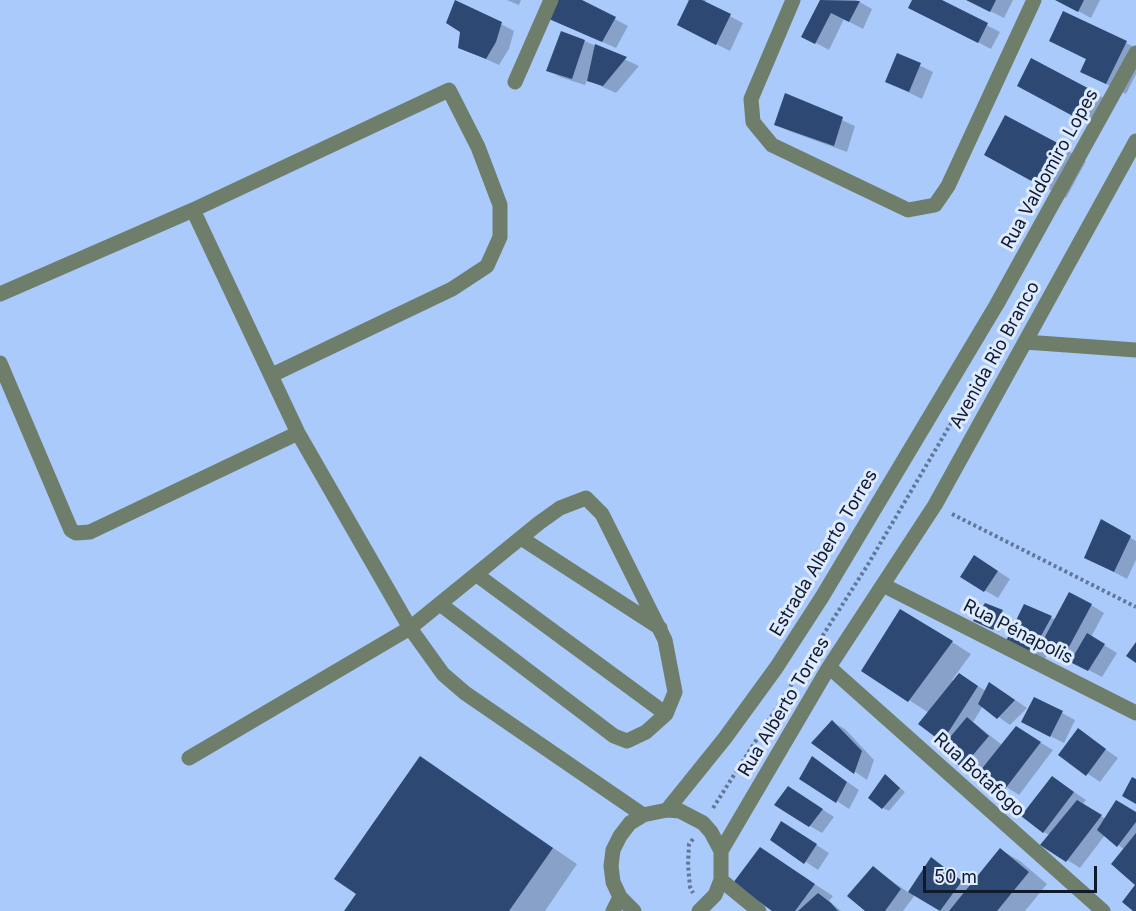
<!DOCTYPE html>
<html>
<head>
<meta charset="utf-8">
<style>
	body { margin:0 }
	#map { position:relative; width:1136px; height:911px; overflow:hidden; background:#aacafc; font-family:Inter,sans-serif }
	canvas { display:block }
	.scale { position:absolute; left:923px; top:866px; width:174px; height:27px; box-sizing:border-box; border:3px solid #0f1a2c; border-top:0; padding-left:8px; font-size:18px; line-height:21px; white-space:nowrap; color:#0f1a2c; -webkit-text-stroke:4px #ddeaff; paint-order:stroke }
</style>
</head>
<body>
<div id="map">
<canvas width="1136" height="911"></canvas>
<div class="scale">50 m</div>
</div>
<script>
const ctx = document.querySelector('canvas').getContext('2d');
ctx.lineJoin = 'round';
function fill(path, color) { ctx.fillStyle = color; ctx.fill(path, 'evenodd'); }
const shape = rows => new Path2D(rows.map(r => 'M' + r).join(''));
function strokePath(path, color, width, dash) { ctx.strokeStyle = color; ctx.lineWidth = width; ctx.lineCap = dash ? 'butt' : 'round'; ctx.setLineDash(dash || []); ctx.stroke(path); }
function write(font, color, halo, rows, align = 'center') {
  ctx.font = font + ' Inter,sans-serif'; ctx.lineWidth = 6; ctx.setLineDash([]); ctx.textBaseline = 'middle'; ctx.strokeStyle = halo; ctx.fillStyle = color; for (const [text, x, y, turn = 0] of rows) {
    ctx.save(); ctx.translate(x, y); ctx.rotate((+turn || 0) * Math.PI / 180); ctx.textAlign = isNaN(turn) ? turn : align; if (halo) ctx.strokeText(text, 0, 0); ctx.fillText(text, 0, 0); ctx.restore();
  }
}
fill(shape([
	[507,0,521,0,519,5],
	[559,0,579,0,628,26,616,48,550,19],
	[687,0,706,0,704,3,743,23,730,51,692,32,690,1],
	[821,0,856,0,872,9,863,29,844,19,829,50,803,36],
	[913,0,938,0,1000,32,991,49,923,14],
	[968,0,1013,0,1004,18],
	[1058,0,1100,0,1091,18],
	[501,24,514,31,509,49,499,65,459,47],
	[585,41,639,66,616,93,587,80,585,85,560,77,548,70],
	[1050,41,1126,43,1136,48,1136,74,1126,94,1082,72,1088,60],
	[898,55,933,72,922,99,887,82],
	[1031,92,1098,95,1111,102,1097,128],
	[786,95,855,126,847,152,789,131,776,124],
	[1006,117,1086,161,1066,198,1005,166],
	[1102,522,1136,541,1136,560,1127,579,1086,557],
	[987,564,1010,579,998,598,962,577],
	[986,605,1008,615,999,632,981,623],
	[1091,605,1104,613,1091,637,1117,653,1102,677,1050,650,1043,662,1020,650,1025,606,1056,620],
	[920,622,971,654,952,680,954,682,960,675,986,691,1002,691,1027,708,1010,725,983,706,973,722,1002,745,1016,728,1053,750,1019,795,980,770,976,774,963,767,943,741,929,713,863,670],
	[1035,699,1075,720,1064,743,1036,729],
	[832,722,845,729,874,760,867,780,813,743],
	[1078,730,1118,758,1100,782,1060,755],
	[420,758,577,864,545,911,346,911,358,894],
	[813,758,859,790,849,809,837,801],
	[886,776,905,792,889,811,883,808],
	[1053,778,1086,800,1082,805,1106,819,1136,814,1136,884,1125,850,1105,835,1080,868,1042,844,1050,835,1043,832],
	[801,795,834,817,822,833,810,826],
	[795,831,829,853,818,870,772,839],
	[760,849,833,896,829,901,841,911,775,911],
	[1001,850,1020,861,1047,884,1025,911,941,911,915,895,903,911,869,911,874,868,909,893,932,859,970,887]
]), '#0003');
fill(shape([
	[455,0,502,22,496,42,486,59,458,48,460,32,446,23],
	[557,0,582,0,616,17,602,42,549,19],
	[689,0,702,0,731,14,716,45,677,25],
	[820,0,860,1,849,22,831,13,815,44,801,37],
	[912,0,942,0,988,23,978,43,908,8],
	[966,0,996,0,990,12],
	[1055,0,1084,0,1078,12],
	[1063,11,1127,41,1106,84,1080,72,1086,59,1049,41],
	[561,31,585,40,572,79,546,71],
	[595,44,627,57,603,86,587,81],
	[897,53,921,63,909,92,885,82],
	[1031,58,1099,94,1084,122,1017,86],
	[785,93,843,117,834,146,774,125],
	[1005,115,1067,148,1046,189,984,155],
	[1101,519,1131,536,1114,572,1084,558],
	[974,555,998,571,984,592,960,577],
	[1069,592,1092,604,1063,658,1040,646],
	[985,603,1003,610,993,630,973,621],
	[1024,604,1052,616,1030,656,1005,643],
	[900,609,953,641,908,702,861,671],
	[1087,633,1105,644,1088,671,1070,662],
	[1136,642,1136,663,1126,656],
	[959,673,978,686,942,742,918,724],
	[989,682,1015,700,997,719,978,704],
	[1034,697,1063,711,1050,737,1021,722],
	[967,717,989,736,962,768,940,749],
	[832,720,862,751,854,774,811,743],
	[1016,726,1041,742,1005,789,980,771],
	[1078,728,1106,749,1086,776,1058,755],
	[420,756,553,848,509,911,344,911,356,894,334,879],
	[812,756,847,782,836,803,799,779],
	[885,774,900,788,882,809,868,798],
	[1052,776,1074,792,1043,833,1021,816],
	[1132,777,1136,779,1136,804,1122,796],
	[788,786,823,809,809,827,774,805],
	[1077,800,1102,815,1066,862,1040,845],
	[1116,800,1136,812,1136,822,1117,847,1097,830],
	[781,821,817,844,804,864,770,840],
	[1136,833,1136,911,1133,911,1122,902,1135,885,1111,864],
	[760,847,815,884,795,911,772,911,733,883],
	[1000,848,1029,872,997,911,949,911],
	[931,857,962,881,940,911,908,892],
	[873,866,901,889,885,911,865,911,847,896],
	[818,893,831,903,838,911,798,911]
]), '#2d4973');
strokePath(shape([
	[952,514,1136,607],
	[713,808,867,566,966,398],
	[693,839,689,844,688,865,690,887,693,893]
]), '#61779a', 4, [3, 3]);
strokePath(shape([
	[793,0,751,99,753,122,772,145,908,210,935,205,948,186,1034,0],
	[515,82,551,0],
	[193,210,298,433,410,628,443,674,465,693,643,815],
	[0,294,193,210,449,90,478,147,500,205,500,237,487,266,452,289,272,375],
	[1025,342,1136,350],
	[0,363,71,530,76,533,90,532,298,433],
	[521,538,660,628],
	[477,575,666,714],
	[883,585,1136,713],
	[829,667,1103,911],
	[189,758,410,628,539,523,560,508,586,498,602,514,665,640,675,692,666,714,646,732,627,741,614,736,440,604],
	[667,810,725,738,776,668,822,597,997,304,1136,53],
	[721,851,829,667,935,505,1136,141],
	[721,880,759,911],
	[613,911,620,897],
	[634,911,620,897,613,882,611,866,613,850,620,836,630,823,643,815,667,810,680,811,703,823,711,832,721,851,721,880,715,895,699,911]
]), '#6e7e6a', 15);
write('18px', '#0f1a2c', '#ddeaff', [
	["Rua Valdomiro Lopes",1050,169,-61],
	["Avenida Rio Branco",995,355,-61],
	["Estrada Alberto Torres",824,553,-59],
	["Rua Pénapolis",1018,632,27],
	["Rua Alberto Torres",784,707,-59],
	["Rua Botafogo",979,775,42]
]);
</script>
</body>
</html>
